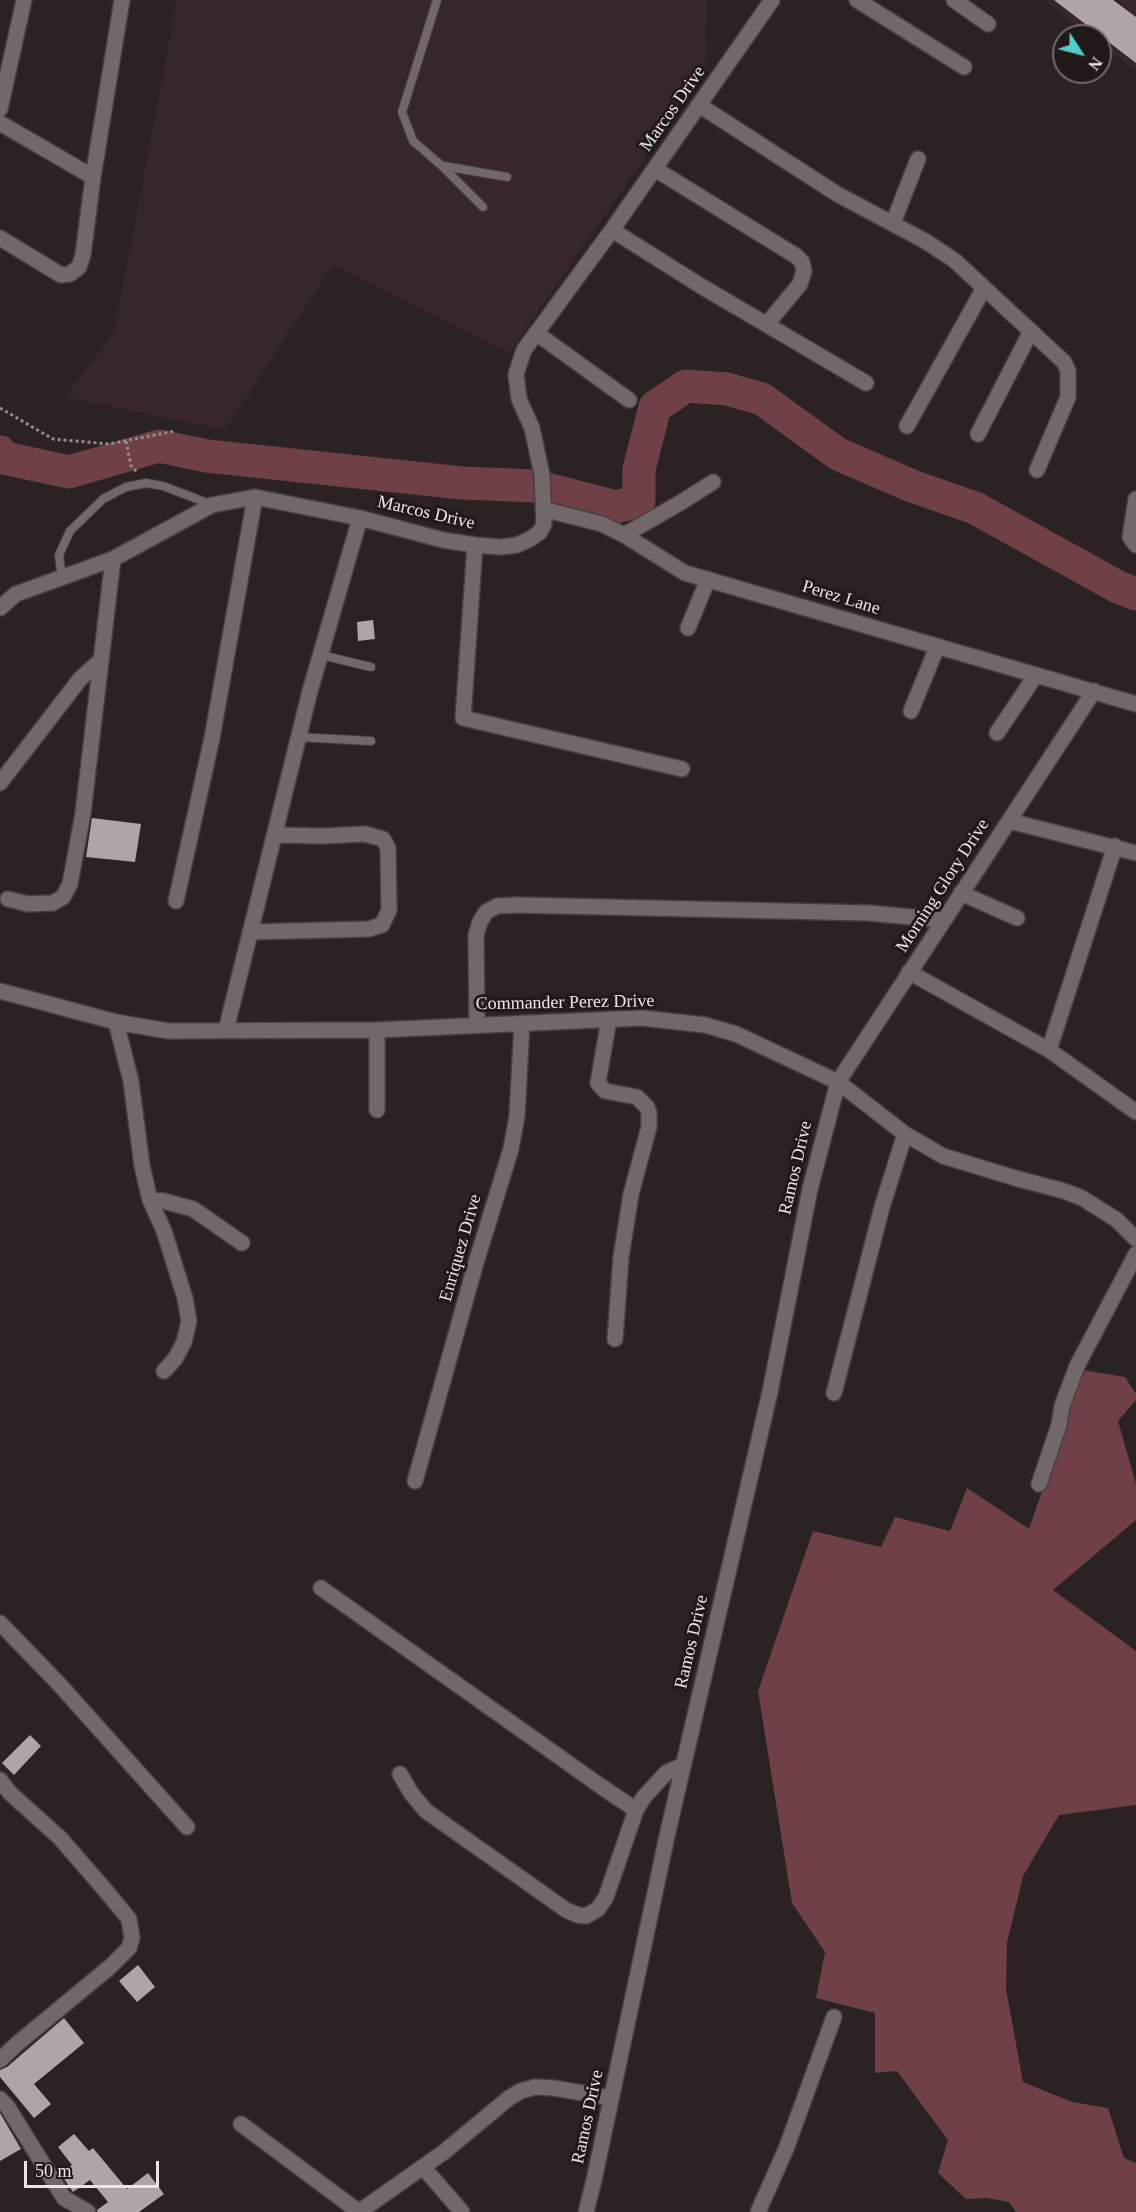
<!DOCTYPE html>
<html>
<head>
<meta charset="utf-8">
<style>
	body { margin:0 }
	#map { position:relative; width:1136px; height:2212px; overflow:hidden; background:#2a2223; font-family:"Times New Roman",serif }
	canvas { display:block }
	.north { position:absolute; left:1052px; top:24px; width:60px; height:60px; box-sizing:border-box; background:#211919; border:2px solid #726b6b; border-radius:50%; rotate:126deg; font-size:16px; font-weight:700; line-height:24px; text-align:center; color:#ebe5e6 }
	.north::after { content:''; display:block; margin:auto; width:21px; height:27px; background:#53cdca; clip-path:polygon(50% 0,100% 100%,50% 72%,0 100%) }
	.scale { position:absolute; left:24px; top:2161px; width:135px; height:27px; box-sizing:border-box; border:3px solid #ebe5e6; border-top:0; padding-left:8px; font-size:18px; line-height:21px; white-space:nowrap; color:#ebe5e6; -webkit-text-stroke:4px #211919; paint-order:stroke }
</style>
</head>
<body>
<div id="map">
<canvas width="1136" height="2212"></canvas>
<div class="north">N</div>
<div class="scale">50 m</div>
</div>
<script>
const ctx = document.querySelector('canvas').getContext('2d');
ctx.lineJoin = 'round';
function fill(path, color) { ctx.fillStyle = color; ctx.fill(path, 'evenodd'); }
const shape = rows => new Path2D(rows.map(r => 'M' + r).join(''));
function strokePath(path, color, width, dash) { ctx.strokeStyle = color; ctx.lineWidth = width; ctx.lineCap = dash ? 'butt' : 'round'; ctx.setLineDash(dash || []); ctx.stroke(path); }
function write(font, color, halo, rows, align = 'center') {
  ctx.font = font + ' "Times New Roman",serif'; ctx.lineWidth = 6; ctx.setLineDash([]); ctx.textBaseline = 'middle'; ctx.strokeStyle = halo; ctx.fillStyle = color; for (const [text, x, y, turn = 0] of rows) {
    ctx.save(); ctx.translate(x, y); ctx.rotate((+turn || 0) * Math.PI / 180); ctx.textAlign = isNaN(turn) ? turn : align; if (halo) ctx.strokeText(text, 0, 0); ctx.fillText(text, 0, 0); ctx.restore();
  }
}
fill(shape([
	[177,0,707,0,705,72,509,353,333,265,225,430,65,397,114,332],
	[1043,0,1136,0,1136,71,1100,44,1100,36,1090,36]
]), '#372729');
fill(shape([
	[1082,1370,1125,1377,1136,1394,1136,1400,1118,1421,1136,1484,1136,1520,1053,1590,1136,1651,1136,1805,1059,1815,1023,1876,1007,1943,1006,1989,1023,2082,1072,2102,1108,2108,1124,2158,1136,2163,1136,2212,1016,2212,1009,2202,987,2198,966,2199,938,2173,948,2140,897,2071,875,2073,875,2013,816,1998,825,1952,792,1903,758,1691,813,1531,881,1547,895,1517,950,1531,967,1488,1029,1529,1060,1439,1067,1426,1069,1400]
]), '#6f4046');
strokePath(shape([
	[0,452,4,458,69,472,159,446,207,456,462,483,535,486,616,507,639,501,639,469,655,407,686,386,727,389,762,399,838,454,912,486,975,508,1118,587,1136,594]
]), '#6f4046', 33);
fill(shape([
	[1054,0,1113,0,1136,17,1136,63],
	[373,620,375,639,358,641,357,622],
	[92,818,141,824,135,862,86,857],
	[30,1735,41,1746,14,1775,2,1763],
	[138,1965,155,1987,137,2002,119,1981],
	[64,2018,84,2043,34,2084,51,2104,34,2118,0,2077,0,2070,7,2067],
	[0,2113,21,2149,0,2161],
	[74,2134,89,2151,93,2148,127,2189,148,2173,164,2194,139,2212,98,2212,97,2210,108,2202,90,2180,73,2192,60,2173,72,2165,58,2147]
]), '#b0a5a6');
const lane = shape([
	[437,0,402,112,413,141,442,166,483,207],
	[444,166,507,177],
	[62,578,59,555,70,531,103,499,126,487,146,483,163,486,210,504],
	[321,655,371,667],
	[298,737,371,741]
]);
const street = shape([
	[857,0,964,67],
	[954,0,988,24],
	[699,105,837,194,925,241,954,260,1064,362,1068,371,1068,397,1037,470],
	[0,109,24,0],
	[0,123,93,177],
	[655,169,796,256,802,262,804,271,800,284,767,324],
	[893,223,918,159],
	[612,230,701,286,866,383],
	[0,238,61,275,70,274,79,267,83,255,93,177,122,0],
	[536,333,629,400],
	[907,426,984,288],
	[978,434,1031,331],
	[1136,499,1130,537,1136,545],
	[543,509,602,524,624,535,685,573,1136,704],
	[624,535,680,503,713,482],
	[475,545,463,718,682,769],
	[0,608,16,594,113,559,212,505,255,497,360,518,443,540,475,545,501,547,517,545,530,539,540,532,544,524,542,475,532,428,519,399,516,374,524,350,612,230,772,0],
	[688,628,708,579],
	[911,711,937,647],
	[997,733,1036,675],
	[0,783,80,679,100,661],
	[1009,821,1094,691],
	[961,893,1017,918],
	[8,899,28,904,53,903,63,897,70,884,83,813,113,559],
	[176,901,212,738,255,497],
	[250,932,369,929,382,925,389,910,388,848,383,839,365,834,323,836,276,835],
	[909,972,1049,1050,1136,1112],
	[0,991,116,1022,168,1031,377,1030,642,1018,705,1025,736,1034,838,1082,905,1134,943,1156,1015,1178,1064,1191,1082,1198,1117,1220,1136,1239],
	[609,1019,598,1083,605,1091,637,1097,647,1107,649,1113,649,1127,631,1194,621,1257,615,1339],
	[116,1022,131,1081,142,1166,150,1200,164,1231,185,1298,189,1321,184,1342,175,1359,164,1371],
	[477,1024,476,935,480,922,486,912,497,906,516,905,869,913,943,920],
	[226,1030,310,691,360,518],
	[1049,1050,1115,846],
	[377,1110,377,1030],
	[150,1200,164,1201,193,1209,242,1243],
	[834,1393,882,1207,905,1134],
	[415,1481,475,1266,511,1149,517,1116,522,1023],
	[1039,1484,1059,1425,1062,1406,1077,1366,1136,1254],
	[321,1588,599,1785,636,1810],
	[0,1623,59,1684,187,1827],
	[400,1774,411,1793,426,1811,566,1910,578,1915,586,1916,598,1909,606,1897,636,1810,644,1797,666,1773,683,1765],
	[0,1780,10,1793,60,1838,106,1891,129,1919,132,1938,129,1948,111,1966,18,2043,0,2060],
	[0,2099,7,2106,64,2198,88,2212],
	[241,2124,359,2212],
	[423,2167,462,2212],
	[359,2212,444,2152,509,2098,521,2091,535,2087,554,2088,611,2098],
	[586,2212,594,2180,667,1836,770,1392,810,1189,838,1082,1009,821,1136,853],
	[758,2212,786,2149,834,2017]
]);
strokePath(lane, '#473f40', 10);
strokePath(street, '#473f40', 18);
strokePath(shape([
	[0,408,53,439,109,444,175,431],
	[126,441,131,466,137,472]
]), '#928c8d', 3, [3, 3]);
strokePath(lane, '#736869', 8);
strokePath(street, '#736869', 15);
write('18px', '#ebe5e6', '#211919', [
	["Marcos Drive",673,109,-55],
	["Marcos Drive",426,513,13],
	["Perez Lane",841,598,17],
	["Morning Glory Drive",943,886,-57],
	["Commander Perez Drive",565,1003,-1],
	["Ramos Drive",796,1168,-77],
	["Enriquez Drive",461,1248,-74],
	["Ramos Drive",692,1642,-77],
	["Ramos Drive",588,2117,-78]
]);
</script>
</body>
</html>
